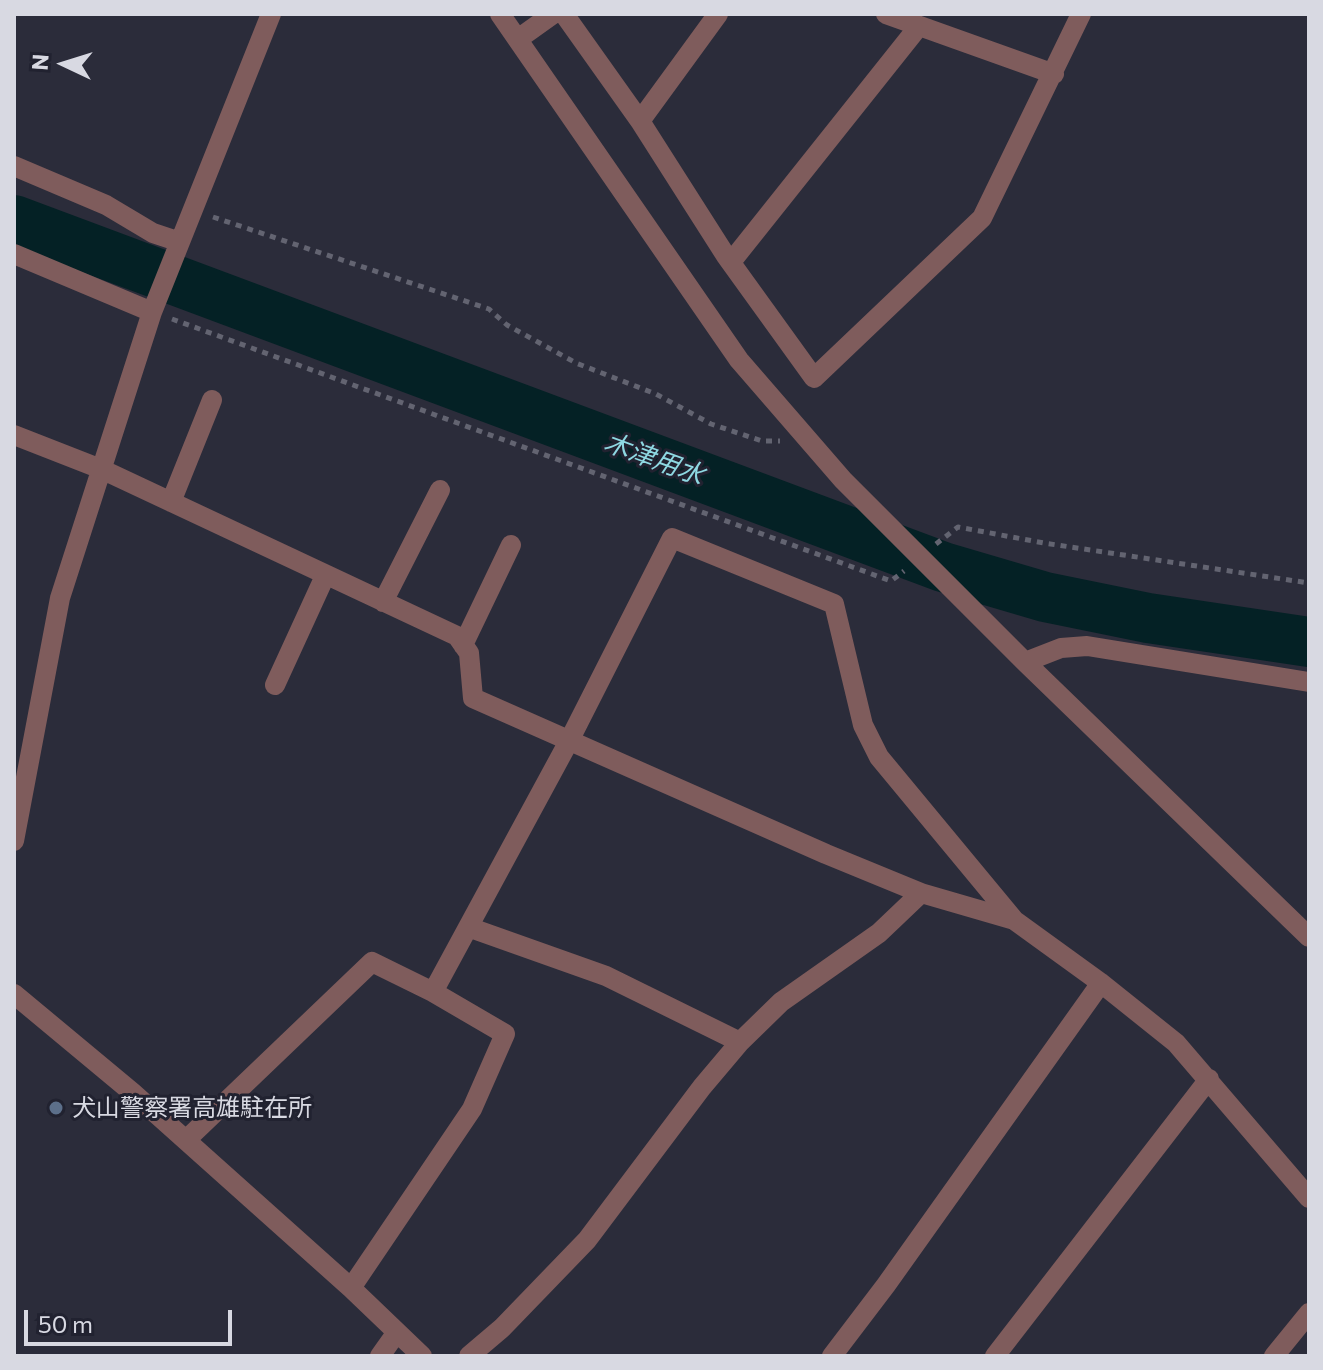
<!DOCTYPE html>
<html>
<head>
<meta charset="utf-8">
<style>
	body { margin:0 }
	#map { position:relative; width:1323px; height:1370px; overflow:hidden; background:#2b2c3a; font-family:Commissioner,sans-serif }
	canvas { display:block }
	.frame { position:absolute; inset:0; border:16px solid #d8d9e2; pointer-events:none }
	.north { position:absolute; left:24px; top:24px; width:80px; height:80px; -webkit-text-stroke:6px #212230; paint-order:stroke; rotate:274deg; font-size:22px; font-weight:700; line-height:32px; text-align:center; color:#d8d9e2 }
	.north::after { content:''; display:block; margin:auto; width:28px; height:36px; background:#d8d9e2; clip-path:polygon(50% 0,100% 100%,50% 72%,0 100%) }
	.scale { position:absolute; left:24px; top:1310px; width:208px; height:36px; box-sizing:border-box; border:4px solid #d8d9e2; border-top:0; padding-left:10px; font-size:24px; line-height:28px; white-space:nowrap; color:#d8d9e2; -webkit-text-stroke:6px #212230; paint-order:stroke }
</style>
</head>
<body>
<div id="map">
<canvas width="1323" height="1370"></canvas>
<div class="frame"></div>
<div class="north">N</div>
<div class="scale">50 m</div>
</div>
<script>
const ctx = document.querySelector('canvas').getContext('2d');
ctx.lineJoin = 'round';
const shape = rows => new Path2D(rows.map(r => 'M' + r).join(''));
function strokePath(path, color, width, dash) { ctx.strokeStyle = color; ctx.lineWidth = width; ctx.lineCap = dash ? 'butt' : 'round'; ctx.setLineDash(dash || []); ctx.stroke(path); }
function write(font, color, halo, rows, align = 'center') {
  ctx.font = font + ' Commissioner,"Noto Sans JP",sans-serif'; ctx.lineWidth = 6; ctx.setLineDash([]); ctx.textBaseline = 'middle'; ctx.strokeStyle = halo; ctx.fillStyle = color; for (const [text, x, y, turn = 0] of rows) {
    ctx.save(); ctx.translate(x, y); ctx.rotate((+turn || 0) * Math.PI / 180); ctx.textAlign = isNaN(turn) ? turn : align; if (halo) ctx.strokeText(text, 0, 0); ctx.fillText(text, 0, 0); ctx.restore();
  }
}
strokePath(shape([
	[14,220,943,567,1045,597,1148,618,1309,642]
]), '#042125', 50);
strokePath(shape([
	[213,217,489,309,507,325,576,363,656,394,711,424,762,441,780,441],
	[172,319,891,581,904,571],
	[936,544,958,527,1044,543,1309,583]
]), '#636471', 5, [6, 6]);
strokePath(shape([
	[500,14,739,360,843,480,1025,662,1309,937],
	[564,14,640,121,726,256,814,378,982,218,1081,14],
	[886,14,1054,74],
	[518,39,553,14],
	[640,121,718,14],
	[14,166,106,205,153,233,180,242],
	[14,254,152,312],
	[731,262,919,26],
	[14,435,101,469,457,636,469,653,473,698,826,854,921,893,1014,920,1101,983,1176,1043,1309,1198],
	[171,502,212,400],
	[383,602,440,490],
	[463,645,511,545],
	[1025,662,1061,648,1087,646,1309,682],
	[275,685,325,576],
	[14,841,60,598,152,312,271,14],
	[468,927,606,976,740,1042],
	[433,992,569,741,672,538,834,604,863,725,879,757,1014,920],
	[14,994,133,1093,351,1288,422,1356],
	[186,1140,372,962,433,992,505,1034,472,1109,351,1288],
	[380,1356,397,1332],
	[469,1356,502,1328,587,1240,702,1087,740,1042,781,1002,879,933,921,893],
	[832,1356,886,1285,1101,983],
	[995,1356,1209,1079],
	[1274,1356,1309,1313]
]), '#7f5c5c', 20);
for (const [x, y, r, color] of [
	[56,1108,8,"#5c6f8a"]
]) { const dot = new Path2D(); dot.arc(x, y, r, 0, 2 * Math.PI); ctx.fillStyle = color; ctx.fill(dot); strokePath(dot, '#212230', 3); }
write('24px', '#d8d9e2', '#212230', [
	["犬山警察署高雄駐在所",72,1108]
], 'left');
write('italic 26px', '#8ed8e2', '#212230', [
	["木津用水",654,459,20]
]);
</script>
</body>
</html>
